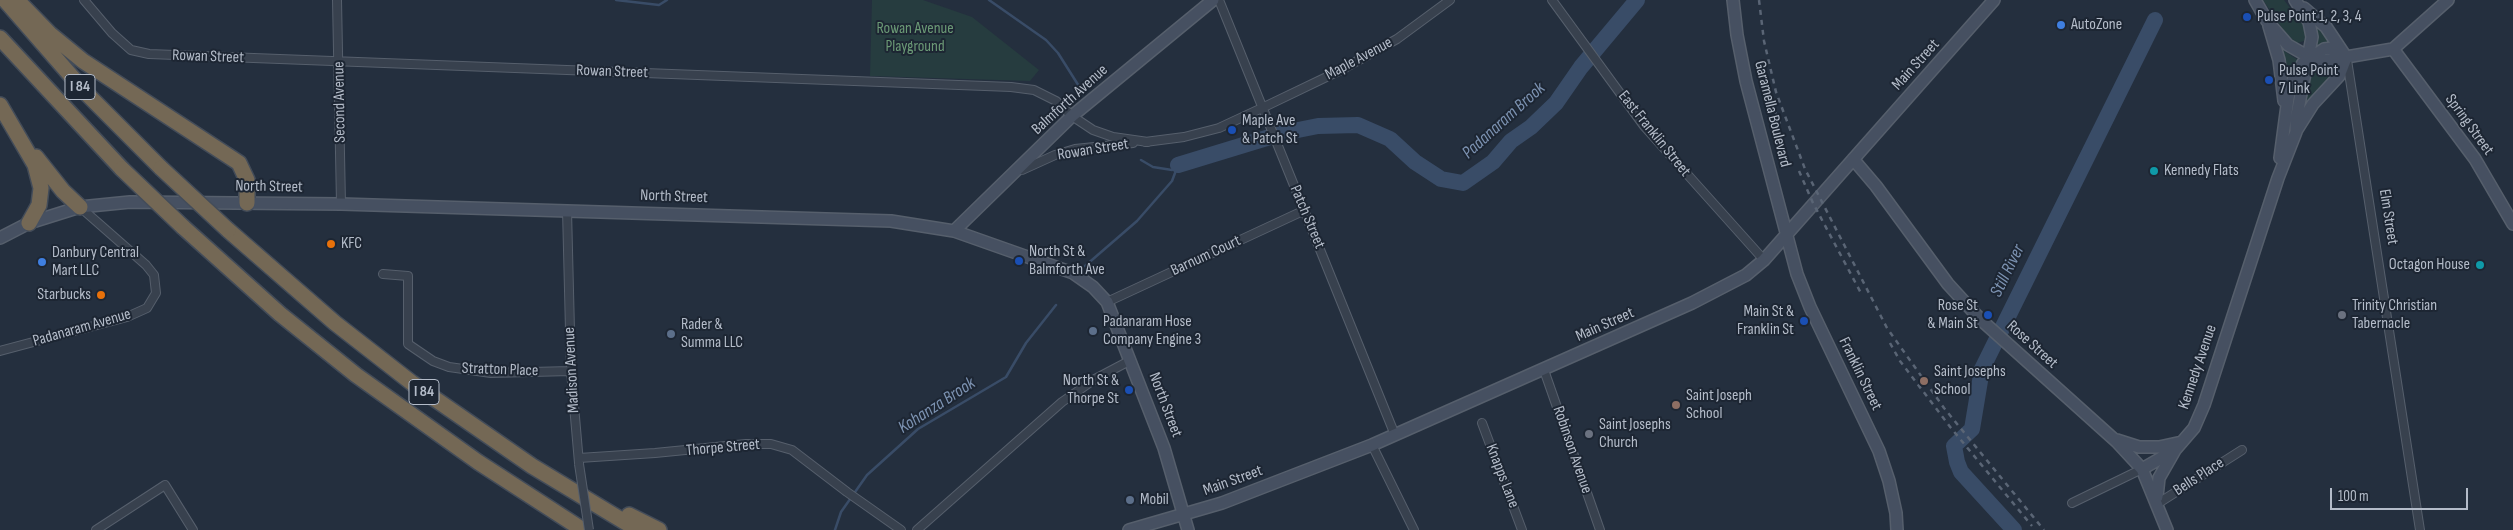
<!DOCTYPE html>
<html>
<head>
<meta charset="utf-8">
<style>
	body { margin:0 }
	#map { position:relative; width:2513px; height:530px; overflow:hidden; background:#242f3e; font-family:"Sofia Sans Condensed",sans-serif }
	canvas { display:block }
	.scale { position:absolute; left:2330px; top:488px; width:138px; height:22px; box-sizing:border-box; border:2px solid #b4bcc9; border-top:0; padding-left:6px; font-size:15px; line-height:18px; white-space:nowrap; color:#b4bcc9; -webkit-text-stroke:4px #1d2633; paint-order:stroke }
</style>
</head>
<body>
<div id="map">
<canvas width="2513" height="530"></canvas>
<div class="scale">100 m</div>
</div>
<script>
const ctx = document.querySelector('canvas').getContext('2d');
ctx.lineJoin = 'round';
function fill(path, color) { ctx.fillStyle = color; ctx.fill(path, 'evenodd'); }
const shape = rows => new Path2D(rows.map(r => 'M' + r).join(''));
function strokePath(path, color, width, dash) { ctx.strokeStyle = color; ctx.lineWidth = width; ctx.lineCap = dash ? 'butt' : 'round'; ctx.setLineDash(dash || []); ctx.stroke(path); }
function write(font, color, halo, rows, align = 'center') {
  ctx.font = font + ' "Sofia Sans Condensed",sans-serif'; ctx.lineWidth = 4; ctx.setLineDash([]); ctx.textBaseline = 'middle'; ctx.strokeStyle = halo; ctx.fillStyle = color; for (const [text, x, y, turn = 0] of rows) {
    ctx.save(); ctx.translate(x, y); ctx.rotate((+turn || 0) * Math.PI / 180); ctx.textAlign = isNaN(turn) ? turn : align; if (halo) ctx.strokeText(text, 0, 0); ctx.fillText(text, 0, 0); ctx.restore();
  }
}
fill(shape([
	[872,0,923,0,972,17,1039,70,1030,81,870,76],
	[2263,0,2284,0,2307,30,2304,41,2297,43,2287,35],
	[2315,21,2331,43,2320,46,2316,44],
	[2281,49,2298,60,2287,84],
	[2312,68,2330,70,2335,73,2305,103]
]), '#263c3f');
strokePath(shape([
	[616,0,659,5,667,0],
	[989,0,1046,40,1058,53,1082,91],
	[1141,160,1153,167,1172,170,1176,167],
	[1085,266,1137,221,1172,181,1178,165],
	[835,530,841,512,867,475,918,429,1006,377,1026,343,1056,305]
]), '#394c67', 2.5);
strokePath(shape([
	[1178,165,1283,133,1318,126,1358,125,1390,139,1415,162,1441,179,1463,183,1493,162,1511,141,1531,127,1556,103,1581,67,1637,0],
	[2014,530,1961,472,1957,462,1954,446,1972,429,1982,369,2155,20]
]), '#394c67', 16);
const street = shape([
	[84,0,112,33,131,50,149,54,1011,87,1034,90,1056,101,1072,116,1093,130,1113,137,1148,142],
	[337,0,341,204],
	[1219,0,1395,435],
	[1552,0,1644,126,1764,260],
	[2347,60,2420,530],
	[1145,142,1184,137,1219,128,1262,108,1339,71,1397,39,1450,0],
	[1022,170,1055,155,1075,149,1133,143],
	[567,210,571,371,579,463],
	[383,274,408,276,408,344,433,361,449,367,491,373,571,371],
	[1107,302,1305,210],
	[0,351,127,317,147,308,156,293,154,275,146,265,80,207],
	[1544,370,1600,530],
	[1482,423,1522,530],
	[1372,445,1414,530],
	[579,458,655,453,746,444,771,444,792,450,847,492,901,530],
	[2072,503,2142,469],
	[2157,504,2242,450],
	[96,530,165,485,193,530],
	[917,530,1062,402,1095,379,1131,360]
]);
const secondary = shape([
	[1733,0,1737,35,1746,81,1797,274,1810,307,1879,451,1889,481,1896,513,1897,530],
	[2255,0,2267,21,2288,45,2309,57,2323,61,2393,49,2448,0],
	[2304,8,2326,27,2344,54],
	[2269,26,2279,60,2284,101],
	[2393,49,2475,159,2513,224],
	[2296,131,2313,104,2339,76,2346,58],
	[2280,158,2288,98,2291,84,2303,63,2324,49,2332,48,2346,58],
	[1853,159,1876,186,1948,284,1980,319,2117,442,2142,469,2167,530],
	[954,231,1072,116,1213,0],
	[0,238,29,223,80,207,130,202,341,204,891,221,954,231,1073,273,1093,287,1107,302,1164,448,1188,530],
	[2117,440,2139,447,2159,447,2182,442],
	[2142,469,2175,450,2194,428,2204,405,2278,178,2296,132,2296,120,2312,37,2309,22,2295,0],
	[2157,497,2159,478,2175,450],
	[1129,530,1222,503,1372,445,1692,303,1746,275,1764,260,1994,0]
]);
const highway = shape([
	[5,0,86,93,161,168],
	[17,0,50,34,83,61,239,163,247,180,247,203],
	[0,38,122,169],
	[0,105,35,165,41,188,39,205,29,223],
	[36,157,63,191,80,207],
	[183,227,280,314,356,375,478,462,583,530],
	[228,230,335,323,412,383,532,466,638,530],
	[629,515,659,530]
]);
strokePath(street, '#565f6c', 10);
strokePath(secondary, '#565f6c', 14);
strokePath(highway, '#434c59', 18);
strokePath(street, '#38414e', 8);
strokePath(secondary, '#465061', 11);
strokePath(highway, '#746855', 15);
strokePath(shape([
	[1759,0,1764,41,1776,92,1805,169,1887,328,1944,408,2044,530],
	[1767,84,1770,98,1780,124],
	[1799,171,1813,203,1862,295],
	[1890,343,1900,361,1951,428,2032,526]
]), '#5a6575', 2.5, [5, 5]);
const streetBridge = shape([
	[579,464,589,530]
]);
const highwayBridge = shape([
	[161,168,228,230],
	[122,169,183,227]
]);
strokePath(streetBridge, '#565f6c', 10, []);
strokePath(highwayBridge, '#434c59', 18, []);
strokePath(streetBridge, '#38414e', 8);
strokePath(highwayBridge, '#746855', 15);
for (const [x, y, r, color] of [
	[2247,17,5,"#1a4fb4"],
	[2061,25,5,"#3f7fe0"],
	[2269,80,5,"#1a4fb4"],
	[1232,130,5,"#1a4fb4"],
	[2154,171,5,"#0f9aa8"],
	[331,244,5,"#e8710a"],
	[1019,261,5,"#1a4fb4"],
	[42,262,5,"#3f7fe0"],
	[2480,265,5,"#0f9aa8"],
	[101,295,5,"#e8710a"],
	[1988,315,5,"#1a4fb4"],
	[2342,315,5,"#6b7280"],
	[1804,321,5,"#1a4fb4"],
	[1093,331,5,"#5c6f8a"],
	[671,334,5,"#5c6f8a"],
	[1924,381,5,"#8d6e63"],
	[1129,390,5,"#1a4fb4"],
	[1676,405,5,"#8d6e63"],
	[1589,434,5,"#6b7280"],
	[1130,500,5,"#5c6f8a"]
]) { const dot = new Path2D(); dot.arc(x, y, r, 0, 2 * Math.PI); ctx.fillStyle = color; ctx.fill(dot); strokePath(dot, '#1d2633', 2); }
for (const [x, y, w] of [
	[80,87,30],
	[424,392,30]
]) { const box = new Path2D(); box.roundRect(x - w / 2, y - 12.5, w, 25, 4); ctx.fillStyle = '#1d2633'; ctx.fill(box); strokePath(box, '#b4bcc9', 1); }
write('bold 15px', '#b4bcc9', null, [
	["I 84",80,87],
	["I 84",424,392]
]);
write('16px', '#b4bcc9', '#1d2633', [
	["Pulse Point 1, 2, 3, 4",2257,17],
	["AutoZone",2071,25],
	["Pulse Point",2279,71],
	["7 Link",2279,89],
	["Maple Ave",1242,121],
	["& Patch St",1242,139],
	["Kennedy Flats",2164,171],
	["KFC",341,244],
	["North St &",1029,252],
	["Balmforth Ave",1029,270],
	["Danbury Central",52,253],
	["Mart LLC",52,271],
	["Octagon House",2470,265,"right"],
	["Starbucks",91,295,"right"],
	["Rose St",1978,306,"right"],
	["& Main St",1978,324,"right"],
	["Trinity Christian",2352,306],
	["Tabernacle",2352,324],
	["Main St &",1794,312,"right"],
	["Franklin St",1794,330,"right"],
	["Padanaram Hose",1103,322],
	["Company Engine 3",1103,340],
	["Rader &",681,325],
	["Summa LLC",681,343],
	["Saint Josephs",1934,372],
	["School",1934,390],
	["North St &",1119,381,"right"],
	["Thorpe St",1119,399,"right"],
	["Saint Joseph",1686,396],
	["School",1686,414],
	["Saint Josephs",1599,425],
	["Church",1599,443],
	["Mobil",1140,500]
], 'left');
write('16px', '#6b9a76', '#1d2633', [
	["Rowan Avenue",915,29],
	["Playground",915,47]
]);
write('16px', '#b4bcc9', '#1d2633', [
	["Rowan Street",208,57,2],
	["Maple Avenue",1359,59,-28],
	["Main Street",1916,65,-48],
	["Rowan Street",612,72,2],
	["Balmforth Avenue",1070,100,-42],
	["Second Avenue",340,102,-91],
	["Garamella Boulevard",1772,114,76],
	["Spring Street",2469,125,54],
	["East Franklin Street",1654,134,51],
	["Rowan Street",1093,150,-9],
	["North Street",269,187,1],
	["North Street",674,197,2],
	["Patch Street",1307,217,67],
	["Elm Street",2388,217,81],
	["Barnum Court",1206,256,-25],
	["Main Street",1605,325,-24],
	["Padanaram Avenue",82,328,-16],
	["Rose Street",2032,345,42],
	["Kennedy Avenue",2198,367,-71],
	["Stratton Place",500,370,2],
	["Madison Avenue",572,370,-93],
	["Franklin Street",1860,374,64],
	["North Street",1165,405,69],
	["Thorpe Street",723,448,-5],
	["Robinson Avenue",1572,450,71],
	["Knapps Lane",1502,476,69],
	["Bells Place",2199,477,-33],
	["Main Street",1233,481,-20]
]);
write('italic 18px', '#7c92b1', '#1d2633', [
	["Padanaram Brook",1504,121,-42],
	["Still River",2008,271,-64],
	["Kohanza Brook",937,406,-33]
]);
</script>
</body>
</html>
